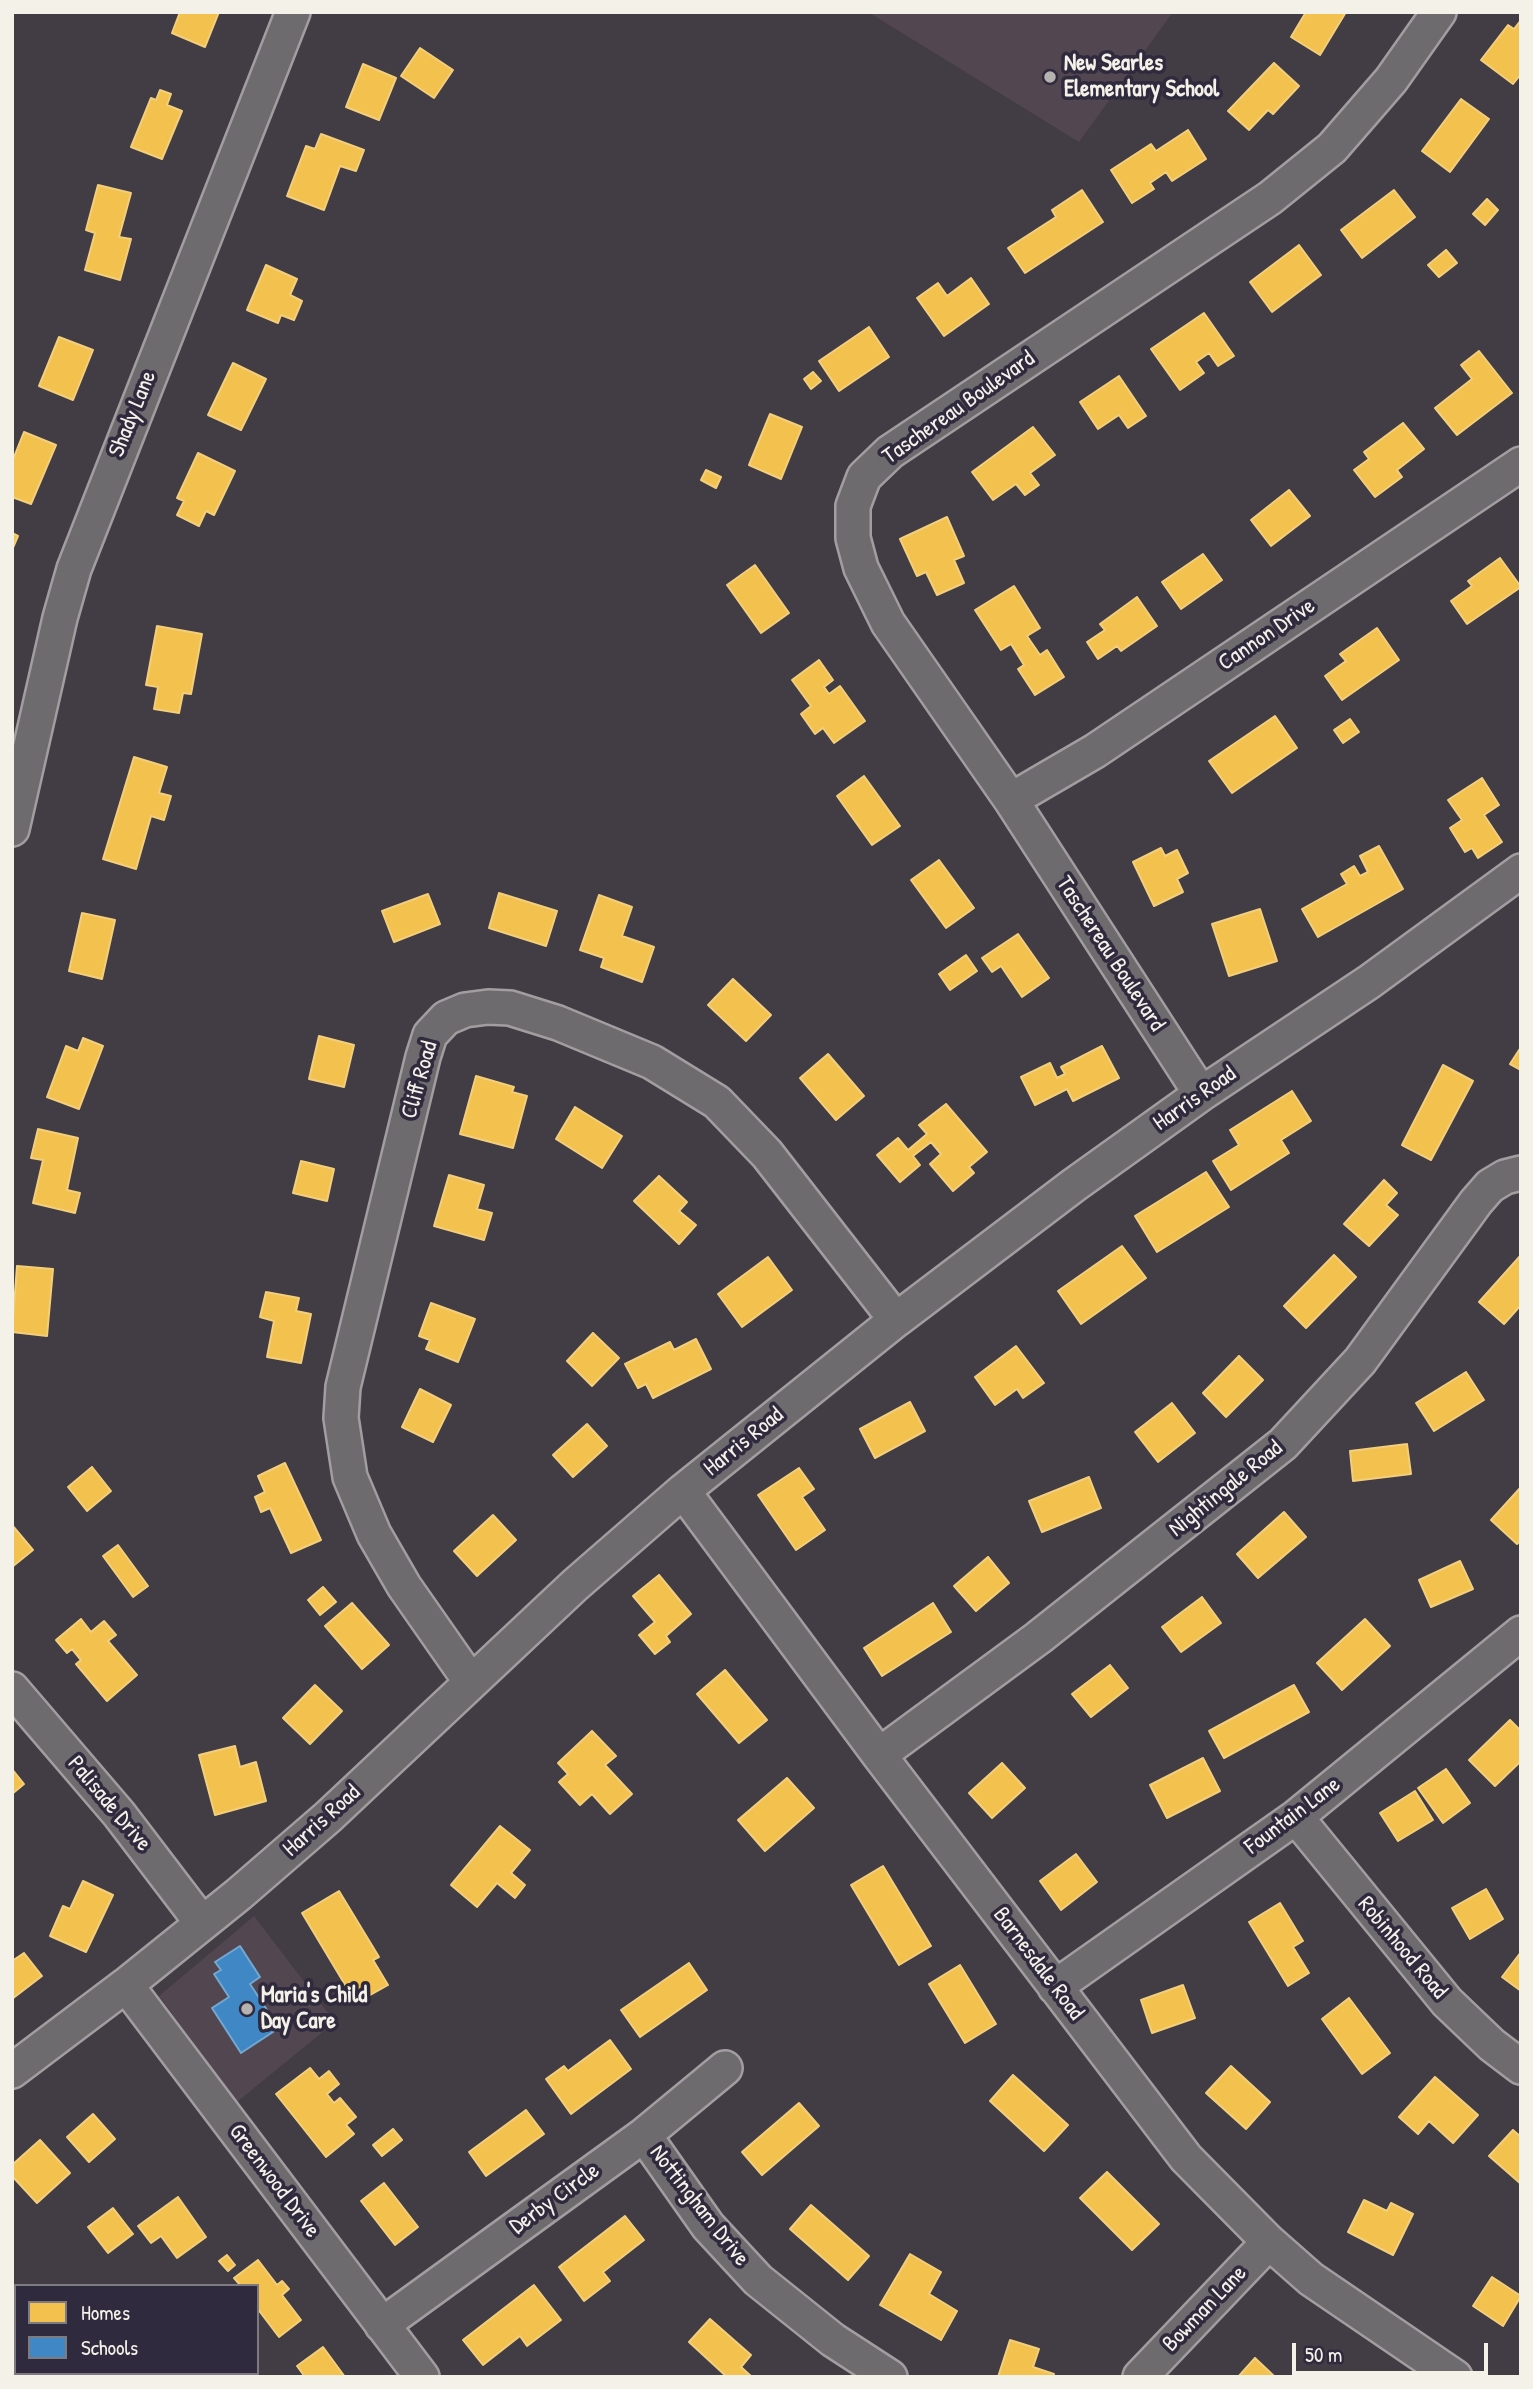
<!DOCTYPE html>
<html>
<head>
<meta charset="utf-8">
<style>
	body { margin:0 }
	#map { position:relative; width:1533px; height:2389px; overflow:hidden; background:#423c44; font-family:"Patrick Hand",sans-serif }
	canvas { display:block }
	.frame { position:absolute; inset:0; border:14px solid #f4f1e8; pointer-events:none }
	.legend { position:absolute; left:14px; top:2284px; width:245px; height:91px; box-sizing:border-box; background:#2f2a3d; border:2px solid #7e7a81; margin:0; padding:9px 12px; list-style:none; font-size:21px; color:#f4f1e8 }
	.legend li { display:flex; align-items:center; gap:14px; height:35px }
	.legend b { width:35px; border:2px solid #7e7a81 }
	.scale { position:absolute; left:1292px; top:2343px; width:196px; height:32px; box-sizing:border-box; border:4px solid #f4f1e8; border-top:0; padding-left:9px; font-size:21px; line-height:24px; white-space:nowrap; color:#f4f1e8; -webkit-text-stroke:5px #2f2a3d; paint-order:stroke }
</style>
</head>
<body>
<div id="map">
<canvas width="1533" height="2389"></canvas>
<div class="frame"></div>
<ul class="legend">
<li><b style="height:19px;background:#f2c14e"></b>Homes</li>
<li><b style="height:19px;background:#3f88c5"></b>Schools</li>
</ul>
<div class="scale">50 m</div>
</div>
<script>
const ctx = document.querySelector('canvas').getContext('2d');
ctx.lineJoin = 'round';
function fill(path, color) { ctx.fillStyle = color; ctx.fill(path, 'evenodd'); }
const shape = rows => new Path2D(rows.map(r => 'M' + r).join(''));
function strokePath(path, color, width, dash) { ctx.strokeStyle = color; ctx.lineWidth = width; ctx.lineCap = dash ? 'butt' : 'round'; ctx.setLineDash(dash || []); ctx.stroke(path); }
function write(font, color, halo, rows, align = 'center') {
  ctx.font = font + ' "Patrick Hand",sans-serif'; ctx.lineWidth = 7; ctx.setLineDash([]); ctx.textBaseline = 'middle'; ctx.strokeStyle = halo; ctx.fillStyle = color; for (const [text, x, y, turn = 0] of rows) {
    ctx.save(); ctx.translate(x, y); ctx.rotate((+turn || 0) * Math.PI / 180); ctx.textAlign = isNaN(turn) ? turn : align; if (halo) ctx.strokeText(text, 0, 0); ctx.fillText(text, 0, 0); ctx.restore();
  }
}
fill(shape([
	[868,12,1173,12,1079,142],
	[254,1916,335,2022,237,2102,159,1996]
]), '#524651');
const homes = shape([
	[180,12,219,12,205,47,172,33,180,12],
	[1306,12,1346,12,1320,55,1291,37,1306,12],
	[1521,20,1521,74,1513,84,1481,60,1508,25,1514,29,1521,20],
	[420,48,453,70,434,98,401,76,420,48],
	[1274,63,1299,86,1273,114,1268,110,1249,130,1228,111,1274,63],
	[363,64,396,78,379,120,346,107,363,64],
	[160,90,171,94,167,105,182,111,162,159,131,147,151,98,156,100,160,90],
	[1461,99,1489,119,1450,172,1422,151,1461,99],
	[1188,130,1206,159,1172,181,1166,172,1150,183,1154,189,1132,203,1111,170,1151,144,1156,151,1188,130],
	[321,134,364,150,356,171,340,166,324,210,287,196,306,146,315,149,321,134],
	[98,185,131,193,119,237,131,239,120,280,85,270,95,233,86,230,98,185],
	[1082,190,1103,222,1025,273,1008,248,1056,217,1052,210,1082,190],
	[1394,190,1415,217,1362,258,1341,230,1394,190],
	[1487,199,1498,210,1485,225,1473,214,1487,199],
	[1299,245,1321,275,1272,312,1250,282,1299,245],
	[1446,250,1457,263,1439,277,1428,265,1446,250],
	[266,265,297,279,290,295,302,301,294,320,281,315,278,323,247,310,266,265],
	[971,278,989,304,944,336,917,298,938,283,947,296,971,278],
	[1204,313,1234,356,1218,366,1209,353,1196,362,1204,373,1180,390,1151,349,1204,313],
	[869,327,889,357,839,391,819,361,869,327],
	[59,337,93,350,73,400,39,386,59,337],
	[1479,351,1512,393,1457,435,1435,408,1472,379,1461,365,1479,351],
	[233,363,266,379,241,430,208,415,233,363],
	[813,372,821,381,811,389,804,379,813,372],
	[1119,376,1146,416,1128,428,1119,415,1098,429,1080,402,1119,376],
	[770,414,802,427,781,479,749,465,770,414],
	[1403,423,1424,449,1397,470,1402,477,1375,497,1354,470,1369,459,1364,452,1403,423],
	[1033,427,1055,455,1030,473,1039,485,1025,495,1016,484,993,500,972,472,1033,427],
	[24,432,56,445,31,504,12,497,12,462,24,432],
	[198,453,235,471,214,515,206,511,199,526,177,515,184,501,177,498,198,453],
	[706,470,721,477,716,488,701,480,706,470],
	[1289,490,1310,516,1271,546,1251,520,1289,490],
	[947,517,964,556,954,560,964,583,937,595,926,572,917,576,900,539,947,517],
	[12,533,18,536,12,550,12,533],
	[1203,554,1222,580,1181,609,1162,582,1203,554],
	[1500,558,1521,587,1467,624,1451,601,1472,586,1468,581,1500,558],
	[755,565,789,613,761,633,727,585,755,565],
	[1014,586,1040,628,1027,636,1040,655,1047,650,1064,677,1035,695,1018,669,1024,665,1011,644,1001,650,975,610,1014,586],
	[1137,597,1157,626,1121,651,1117,646,1098,659,1087,642,1105,630,1100,624,1137,597],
	[157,626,202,634,191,694,183,693,179,713,154,709,158,687,146,685,157,626],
	[1377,628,1399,660,1342,700,1325,676,1346,661,1340,654,1377,628],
	[819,660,833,680,824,687,829,694,840,686,865,721,834,743,823,728,815,734,801,714,811,706,792,680,819,660],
	[1275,716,1297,748,1232,793,1209,761,1275,716],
	[1350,719,1359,732,1343,743,1334,730,1350,719],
	[134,757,167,767,159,793,171,796,164,820,151,816,136,869,103,859,134,757],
	[864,776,900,826,872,845,837,796,864,776],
	[1482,778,1499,805,1484,815,1502,842,1478,858,1472,848,1465,852,1450,828,1462,820,1448,800,1482,778],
	[1379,846,1403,889,1318,937,1302,909,1347,884,1341,874,1354,866,1360,876,1368,872,1360,856,1379,846],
	[1161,848,1165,856,1177,850,1188,873,1177,879,1183,892,1154,906,1133,862,1161,848],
	[939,860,974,908,946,928,911,880,939,860],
	[499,893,557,911,546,946,489,928,499,893],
	[428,894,440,924,394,942,382,911,428,894],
	[599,895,632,907,622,936,654,947,642,982,601,967,604,958,580,950,599,895],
	[1260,909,1277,961,1229,976,1212,924,1260,909],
	[82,913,115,920,102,979,69,971,82,913],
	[1018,934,1049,978,1022,997,1001,966,992,972,982,958,1018,934],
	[966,955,977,971,950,990,939,974,966,955],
	[733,979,771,1015,746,1041,708,1005,733,979],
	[319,1036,354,1045,344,1087,309,1079,319,1036],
	[83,1038,103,1046,79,1109,47,1097,66,1046,78,1051,83,1038],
	[1102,1046,1119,1078,1073,1101,1067,1089,1035,1105,1021,1077,1050,1063,1057,1078,1065,1074,1061,1067,1102,1046],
	[1521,1047,1521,1070,1510,1064,1521,1047],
	[828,1054,864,1096,836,1120,800,1078,828,1054],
	[1443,1065,1473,1081,1431,1160,1402,1145,1443,1065],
	[476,1076,514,1087,512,1092,527,1096,513,1148,460,1134,476,1076],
	[1292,1091,1311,1121,1281,1140,1289,1153,1231,1190,1213,1161,1239,1145,1230,1130,1292,1091],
	[946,1104,987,1152,969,1167,974,1173,953,1191,930,1164,941,1154,931,1142,913,1156,920,1165,900,1182,877,1155,898,1138,908,1150,927,1134,919,1125,946,1104],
	[575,1107,622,1136,602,1168,556,1139,575,1107],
	[38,1129,78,1138,67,1190,80,1193,75,1213,33,1203,43,1160,31,1158,38,1129],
	[301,1161,334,1169,327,1201,293,1193,301,1161],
	[1206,1172,1229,1207,1157,1252,1135,1216,1206,1172],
	[449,1175,484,1185,477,1209,492,1213,484,1240,434,1226,449,1175],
	[659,1176,687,1202,679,1211,696,1225,679,1244,634,1201,659,1176],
	[1384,1180,1397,1193,1386,1205,1398,1215,1369,1246,1344,1224,1384,1180],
	[1122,1246,1146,1278,1081,1324,1058,1291,1122,1246],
	[1334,1255,1356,1277,1306,1328,1284,1306,1334,1255],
	[1521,1255,1521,1305,1504,1324,1479,1302,1521,1255],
	[768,1257,792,1290,742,1327,718,1294,768,1257],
	[17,1266,53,1269,47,1336,12,1332,17,1266],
	[266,1292,299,1298,296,1311,311,1314,301,1363,267,1357,274,1321,260,1317,266,1292],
	[431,1303,475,1319,458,1362,426,1349,430,1340,419,1336,431,1303],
	[593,1333,619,1358,592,1386,567,1361,593,1333],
	[696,1339,711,1369,653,1398,646,1384,638,1388,625,1364,670,1342,674,1350,696,1339],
	[1016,1346,1044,1383,1023,1398,1017,1389,995,1405,975,1377,1016,1346],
	[1239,1356,1263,1380,1226,1417,1203,1393,1239,1356],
	[1466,1372,1484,1400,1434,1431,1416,1403,1466,1372],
	[420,1389,451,1405,433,1442,402,1427,420,1389],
	[910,1402,925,1431,875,1458,860,1429,910,1402],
	[1172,1403,1195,1433,1158,1462,1135,1432,1172,1403],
	[587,1424,607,1446,573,1477,553,1455,587,1424],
	[1407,1444,1411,1474,1353,1481,1350,1451,1407,1444],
	[285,1463,321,1540,291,1553,270,1508,261,1512,255,1497,265,1492,258,1476,285,1463],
	[92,1467,111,1491,87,1511,68,1487,92,1467],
	[799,1468,814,1489,802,1497,825,1530,796,1550,758,1495,799,1468],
	[1089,1477,1101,1508,1042,1532,1029,1501,1089,1477],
	[1521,1487,1521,1540,1517,1544,1491,1520,1521,1487],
	[1284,1512,1306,1537,1258,1578,1237,1554,1284,1512],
	[493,1515,516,1540,477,1576,454,1551,493,1515],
	[12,1525,33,1550,12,1567,12,1525],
	[118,1545,148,1586,133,1597,103,1556,118,1545],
	[988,1557,1009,1583,976,1611,954,1586,988,1557],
	[1460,1561,1473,1589,1431,1607,1419,1580,1460,1561],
	[659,1575,691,1614,666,1636,670,1642,655,1654,639,1635,655,1622,633,1596,659,1575],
	[323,1587,336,1602,320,1615,308,1600,323,1587],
	[1202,1597,1221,1623,1181,1652,1162,1627,1202,1597],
	[352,1603,389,1645,362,1669,325,1626,352,1603],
	[933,1603,951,1632,882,1676,864,1648,933,1603],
	[81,1619,91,1632,104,1621,116,1635,108,1641,137,1675,107,1701,76,1664,81,1660,72,1649,67,1653,56,1640,81,1619],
	[1365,1619,1390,1646,1342,1690,1317,1663,1365,1619],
	[1110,1665,1128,1688,1091,1717,1072,1694,1110,1665],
	[725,1670,767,1720,739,1743,697,1694,725,1670],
	[315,1685,342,1711,310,1744,283,1718,315,1685],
	[1294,1685,1309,1712,1224,1758,1209,1731,1294,1685],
	[1510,1720,1521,1731,1521,1761,1495,1786,1469,1760,1510,1720],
	[592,1731,616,1756,605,1765,632,1794,610,1814,592,1794,580,1805,559,1782,568,1774,558,1763,592,1731],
	[235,1746,240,1767,256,1762,266,1801,215,1815,199,1755,235,1746],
	[1203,1758,1220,1791,1167,1818,1150,1785,1203,1758],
	[1002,1763,1025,1788,992,1818,969,1793,1002,1763],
	[12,1769,24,1784,12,1794,12,1769],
	[1446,1769,1470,1803,1443,1823,1418,1788,1446,1769],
	[787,1778,814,1808,765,1851,738,1820,787,1778],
	[1415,1791,1433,1820,1398,1841,1380,1813,1415,1791],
	[500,1826,530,1850,511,1873,525,1885,515,1898,497,1883,477,1907,451,1885,500,1826],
	[1076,1854,1097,1882,1061,1910,1040,1881,1076,1854],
	[883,1866,931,1946,899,1965,851,1885,883,1866],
	[83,1881,113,1895,86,1952,50,1936,63,1906,70,1909,83,1881],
	[1486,1889,1503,1919,1470,1939,1452,1908,1486,1889],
	[339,1891,379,1957,373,1960,388,1985,356,2003,302,1913,339,1891],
	[1280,1903,1303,1941,1293,1947,1309,1973,1288,1986,1249,1922,1280,1903],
	[1521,1952,1521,1991,1502,1977,1521,1952],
	[24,1953,42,1976,12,1999,12,1961,24,1953],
	[689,1963,707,1990,640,2037,621,2010,689,1963],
	[960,1965,996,2024,965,2043,929,1984,960,1965],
	[1183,1985,1195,2018,1152,2033,1141,2000,1183,1985],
	[1349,1998,1390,2053,1362,2074,1322,2019,1349,1998],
	[610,2040,631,2069,571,2114,546,2079,564,2066,568,2071,610,2040],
	[1231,2066,1270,2102,1246,2129,1206,2093,1231,2066],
	[310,2068,319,2079,329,2071,339,2084,327,2094,334,2103,340,2098,356,2117,346,2125,354,2134,326,2157,276,2094,310,2068],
	[1013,2075,1068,2125,1044,2151,990,2101,1013,2075],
	[1435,2077,1478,2115,1453,2143,1429,2121,1418,2134,1399,2117,1435,2077],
	[799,2103,819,2126,762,2175,742,2152,799,2103],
	[526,2110,544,2134,486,2176,469,2152,526,2110],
	[93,2114,115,2139,89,2162,67,2137,93,2114],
	[393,2129,402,2140,382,2156,373,2145,393,2129],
	[1513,2130,1521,2137,1521,2184,1489,2156,1513,2130],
	[40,2140,70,2173,37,2203,12,2176,12,2165,40,2140],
	[1107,2172,1159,2224,1132,2250,1080,2198,1107,2172],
	[384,2183,418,2227,395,2245,361,2201,384,2183],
	[178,2197,206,2237,177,2258,161,2236,151,2243,138,2226,178,2197],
	[1364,2200,1387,2211,1391,2203,1413,2214,1393,2255,1348,2232,1364,2200],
	[811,2205,869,2256,848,2280,790,2229,811,2205],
	[113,2208,133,2234,108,2253,88,2227,113,2208],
	[625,2216,644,2240,603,2272,610,2281,584,2301,559,2267,625,2216],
	[910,2254,941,2272,929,2294,957,2311,941,2340,880,2305,910,2254],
	[227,2255,235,2265,228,2271,219,2261,227,2255],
	[258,2260,277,2285,282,2281,289,2289,282,2295,301,2320,279,2337,257,2308,257,2286,241,2286,234,2278,258,2260],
	[1492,2277,1521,2296,1503,2326,1473,2306,1492,2277],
	[534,2285,561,2320,527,2346,520,2336,483,2365,463,2340,534,2285],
	[710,2319,751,2355,741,2367,752,2377,727,2377,689,2342,710,2319],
	[1010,2340,1039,2349,1033,2367,1054,2374,1053,2377,998,2377,1010,2340],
	[323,2347,345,2377,305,2377,297,2366,323,2347],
	[1255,2358,1275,2377,1238,2377,1255,2358]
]);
fill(homes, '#f2c14e');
strokePath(homes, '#f3cf7c', 2);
const schools = shape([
	[240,1946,260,1977,250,1984,279,2028,241,2053,212,2008,229,1997,214,1974,221,1970,215,1962,240,1946]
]);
fill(schools, '#3f88c5');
strokePath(schools, '#75a8d0', 2);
const minor = shape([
	[1011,800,1095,751,1521,464],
	[12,829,60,618,74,569,293,12],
	[1201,1094,1011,800,888,623,861,568,853,538,853,506,864,477,890,452,1270,198,1332,148,1391,80,1439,12],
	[683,1491,879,1755,1186,2158,1269,2242,1311,2279,1455,2377],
	[471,1682,404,1586,374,1534,350,1477,341,1418,343,1387,423,1057,430,1035,446,1018,465,1010,488,1007,510,1008,558,1023,652,1062,717,1102,767,1154,896,1320],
	[12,1689,119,1814,202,1923],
	[879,1755,1038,1638,1283,1444,1360,1361,1476,1202,1490,1186,1505,1177,1521,1173],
	[1296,1817,1447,2002,1492,2045,1521,2067],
	[126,1985,422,2377],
	[1055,1987,1296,1817,1521,1633],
	[12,2071,126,1985,239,1894,328,1817,575,1585,683,1491,896,1320,1074,1185,1201,1094,1369,982,1521,871],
	[644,2135,708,2226,758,2280,833,2340,890,2377],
	[382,2325,644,2135,725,2068],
	[1140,2377,1269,2242]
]);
strokePath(minor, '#a29ea0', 38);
strokePath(minor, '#6e6b6e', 33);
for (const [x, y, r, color] of [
	[1050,77,7,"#b6b2af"],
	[247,2009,7,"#b6b2af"]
]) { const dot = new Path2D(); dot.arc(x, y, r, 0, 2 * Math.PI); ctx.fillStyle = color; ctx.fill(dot); strokePath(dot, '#2f2a3d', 2.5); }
write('bold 23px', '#f4f1e8', '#2f2a3d', [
	["New Searles",1064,64],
	["Elementary School",1064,90],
	["Maria's Child",261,1996],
	["Day Care",261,2022]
], 'left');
write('23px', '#f4f1e8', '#2f2a3d', [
	["Taschereau Boulevard",959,408,-35],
	["Shady Lane",133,414,-68],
	["Cannon Drive",1267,635,-34],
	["Taschereau Boulevard",1110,954,57],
	["Cliff Road",420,1080,-74],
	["Harris Road",1195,1099,-35],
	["Harris Road",744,1442,-39],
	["Nightingale Road",1226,1489,-39],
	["Palisade Drive",109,1804,50],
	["Fountain Lane",1293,1816,-37],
	["Harris Road",322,1821,-42],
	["Robinhood Road",1402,1948,50],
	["Barnesdale Road",1038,1964,53],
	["Greenwood Drive",274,2181,53],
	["Derby Circle",555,2199,-36],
	["Nottingham Drive",699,2206,52],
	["Bowman Lane",1205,2309,-46]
]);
</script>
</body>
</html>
